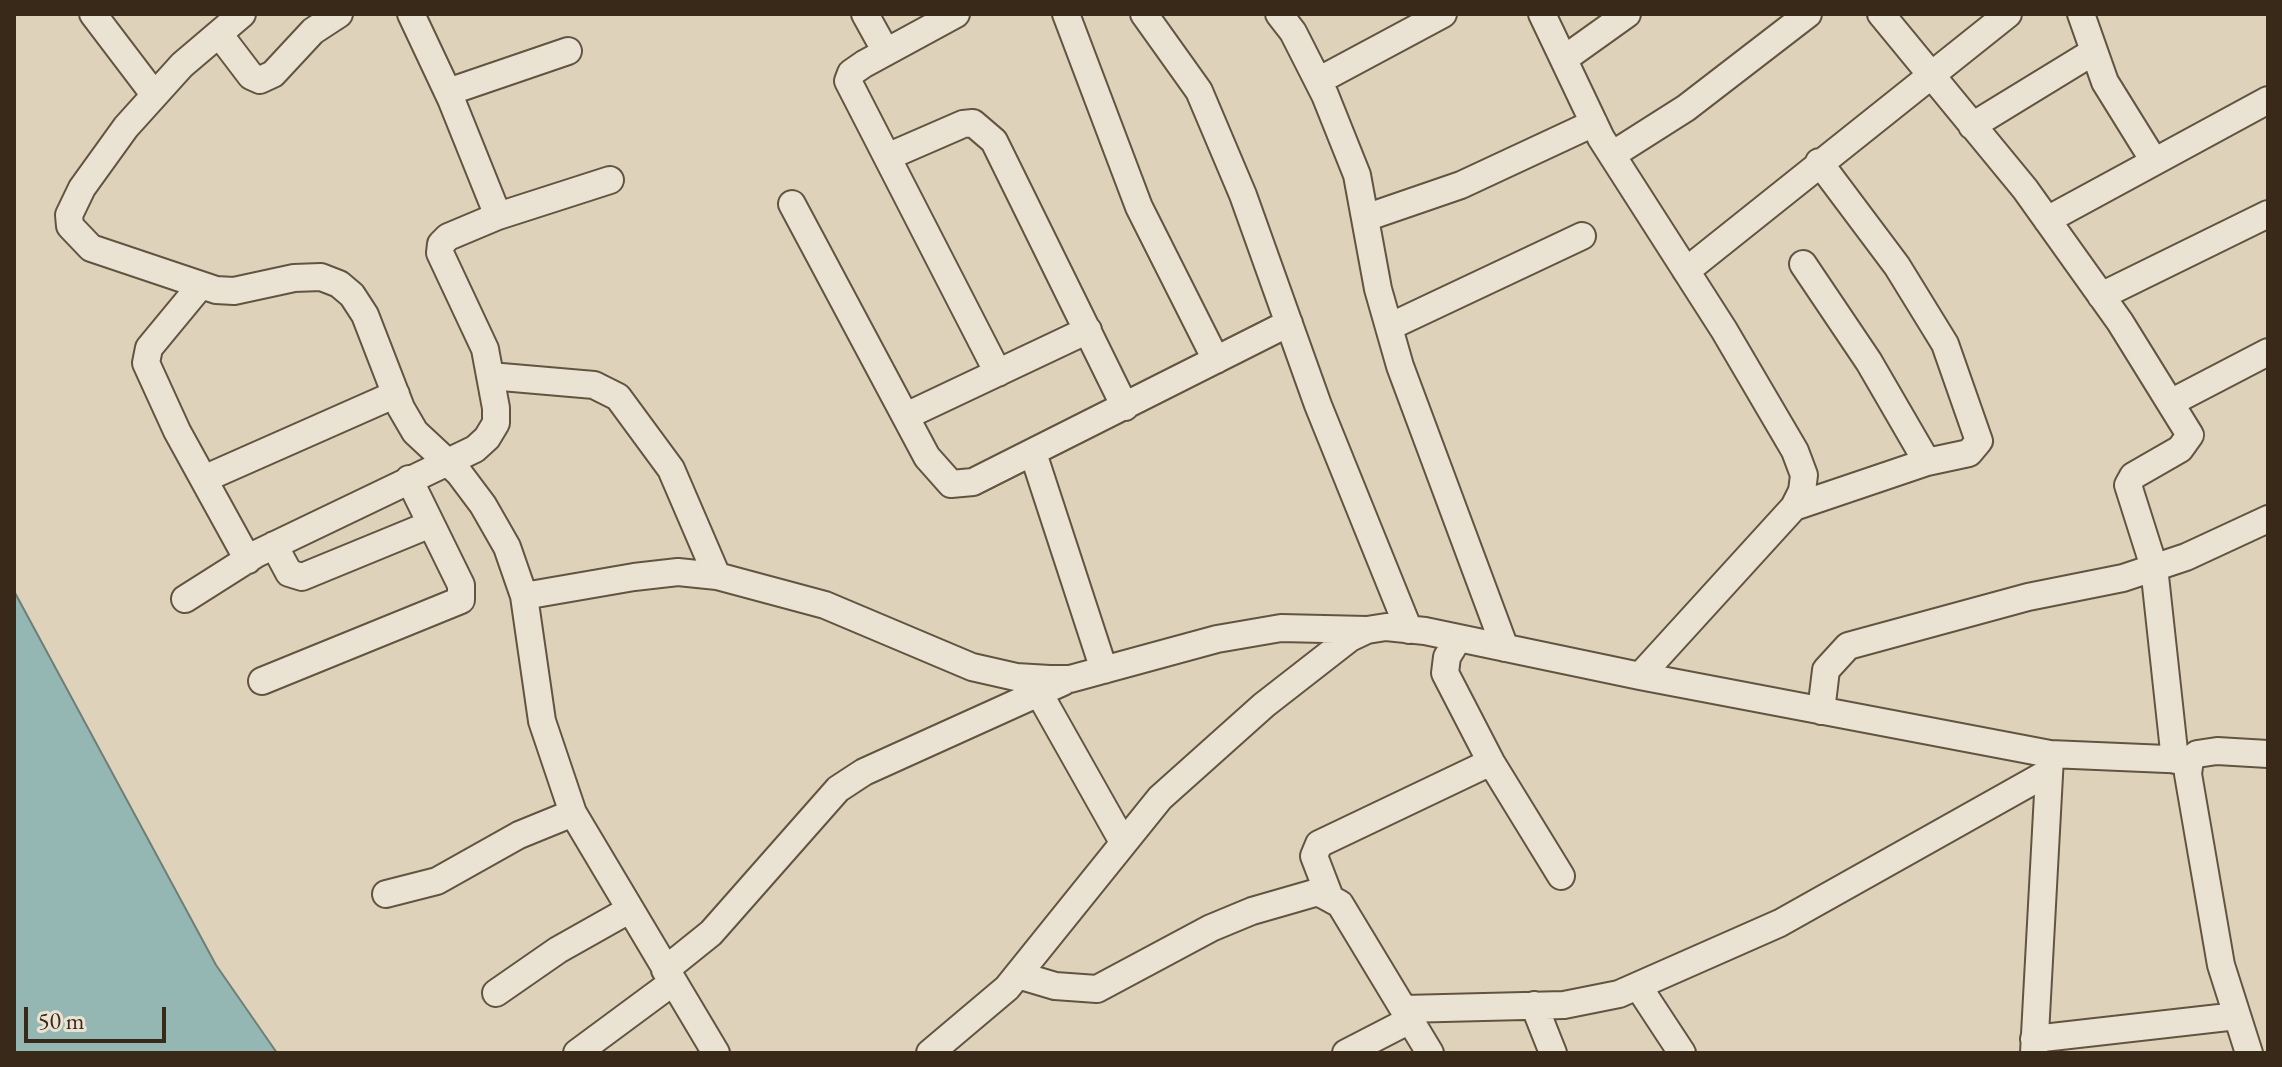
<!DOCTYPE html>
<html>
<head>
<meta charset="utf-8">
<style>
	body { margin:0 }
	#map { position:relative; width:2282px; height:1067px; overflow:hidden; background:#ded3ba; font-family:"EB Garamond",serif }
	canvas { display:block }
	.frame { position:absolute; inset:0; border:16px solid #392918; pointer-events:none }
	.scale { position:absolute; left:24px; top:1007px; width:142px; height:36px; box-sizing:border-box; border:4px solid #392918; border-top:0; padding-left:10px; font-size:24px; line-height:28px; white-space:nowrap; color:#392918; -webkit-text-stroke:6px #eae2d2; paint-order:stroke }
</style>
</head>
<body>
<div id="map">
<canvas width="2282" height="1067"></canvas>
<div class="frame"></div>
<div class="scale">50 m</div>
</div>
<script>
const ctx = document.querySelector('canvas').getContext('2d');
ctx.lineJoin = 'round';
function fill(path, color) { ctx.fillStyle = color; ctx.fill(path, 'evenodd'); }
const shape = rows => new Path2D(rows.map(r => 'M' + r).join(''));
function strokePath(path, color, width, dash) { ctx.strokeStyle = color; ctx.lineWidth = width; ctx.lineCap = dash ? 'butt' : 'round'; ctx.setLineDash(dash || []); ctx.stroke(path); }
const water = shape([
	[14,591,216,965,277,1053,14,1053,14,591]
]);
fill(water, '#94b7b4');
strokePath(water, '#707e76', 2);
const minor = shape([
	[93,14,153,93],
	[242,14,182,65,126,127,82,188,69,215,70,226,91,248,216,290,234,291,294,278,321,277,339,284,352,295,365,315,401,408,415,432,459,473,483,505,507,547,524,596,542,721,573,813,716,1053],
	[411,14,451,99,498,216],
	[865,14,886,52],
	[956,14,864,64,851,73,848,81,998,373],
	[1066,14,1139,207,1216,360],
	[1144,14,1199,91,1243,195,1318,405,1409,630],
	[1279,14,1293,32,1325,95,1357,175,1378,289,1400,366,1505,648],
	[1542,14,1601,138,1724,330,1795,451,1804,475,1802,491,1794,507,1640,676],
	[1881,14,2025,189,2120,322,2190,435,2180,449,2133,476,2128,485,2154,567,2175,760],
	[2081,14,2105,82,2154,161],
	[219,34,251,76,260,80,273,74,313,31,339,14],
	[1564,59,1627,14],
	[1318,81,1443,14],
	[448,92,568,51],
	[1972,126,2093,52],
	[1612,155,1686,108,1808,14],
	[887,157,963,124,973,123,994,141,1125,407],
	[792,204,927,457,951,484,973,482,1289,323],
	[1365,218,1461,185,1594,123],
	[2047,220,2268,100],
	[1803,264,1869,362,1927,462],
	[1686,271,2008,14],
	[201,285,149,348,146,363,177,431,248,560],
	[2101,296,2268,214],
	[1389,327,1582,236],
	[490,376,594,385,618,397,671,469,717,576],
	[2172,402,2268,352],
	[906,416,1088,330],
	[1033,453,1104,670],
	[206,478,396,394],
	[1794,507,1927,462,1969,453,1979,441,1945,344,1897,266,1819,162],
	[274,545,289,573,302,577,431,524],
	[524,596,634,577,678,572,717,576,825,605,972,667,1016,677,1050,679,1070,679,1217,639,1281,628,1367,630],
	[185,599,256,554,475,449,487,438,496,423,496,408,485,349,440,253,441,244,448,237,498,216,610,180],
	[1458,639,1447,657,1445,673,1491,762,1561,876],
	[262,681,461,600,461,585,409,479],
	[1039,693,1123,842],
	[1821,711,1826,670,1848,646,2028,597,2123,578,2186,557,2268,519],
	[386,894,437,881,519,835,573,813],
	[1329,895,1314,856,1319,844,1491,762],
	[665,970,711,933,838,789,864,772,1063,682],
	[1018,975,1055,986,1097,989,1211,928,1252,911,1318,892,1340,904,1430,1053],
	[1638,986,1682,1053],
	[496,993,558,950,629,910],
	[1534,1005,1553,1053],
	[1404,1009,1564,1005,1619,994,1780,923,2049,772],
	[2034,1039,2237,1016],
	[577,1053,673,982],
	[930,1053,1007,988,1160,798,1264,705,1350,638,1367,630,1386,627,1425,631,1640,676,2050,754,2190,760],
	[1346,1053,1410,1020],
	[2034,1053,2050,757],
	[2249,1053,2221,965,2188,774,2190,760,2197,754,2217,751,2268,754]
]);
strokePath(minor, '#625440', 30);
strokePath(minor, '#eae2d2', 26);
</script>
</body>
</html>
